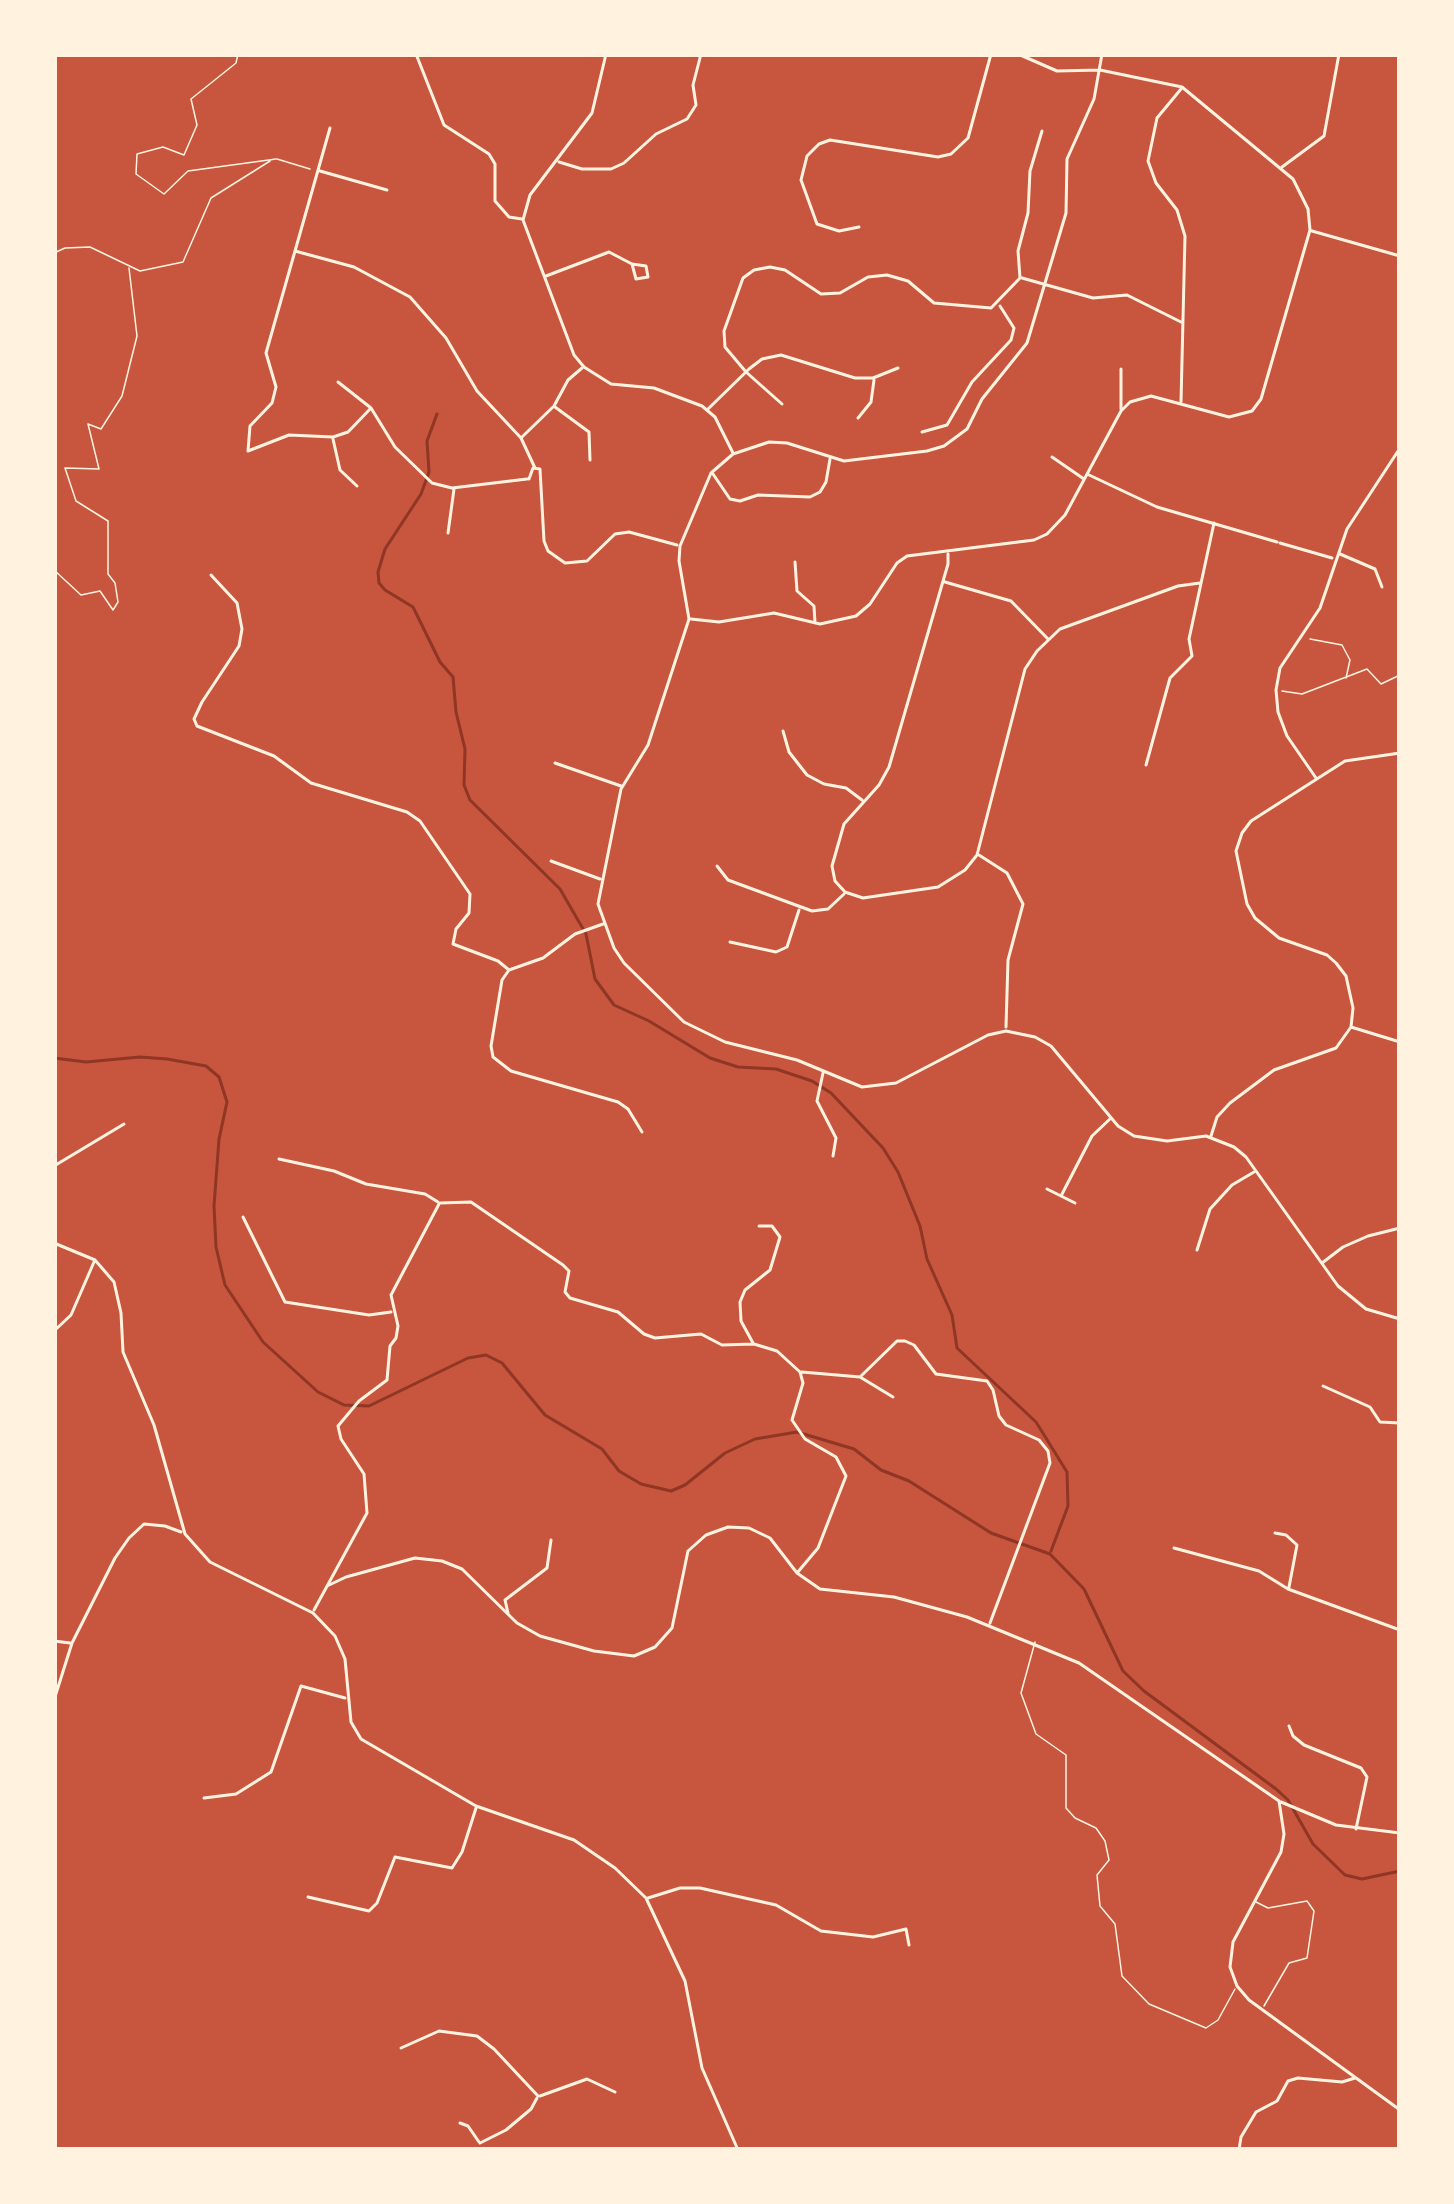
<!DOCTYPE html>
<html>
<head>
<meta charset="utf-8">
<style>
	body { margin:0 }
	#map { position:relative; width:1454px; height:2204px; overflow:hidden; background:#c8553d; font-family:"Libre Baskerville",serif }
	canvas { display:block }
	.frame { position:absolute; inset:0; border:57px solid #fff3e0; pointer-events:none }
</style>
</head>
<body>
<div id="map">
<canvas width="1454" height="2204"></canvas>
<div class="frame"></div>
</div>
<script>
const ctx = document.querySelector('canvas').getContext('2d');
ctx.lineJoin = 'round';
const shape = rows => new Path2D(rows.map(r => 'M' + r).join(''));
function strokePath(path, color, width, dash) { ctx.strokeStyle = color; ctx.lineWidth = width; ctx.lineCap = dash ? 'butt' : 'round'; ctx.setLineDash(dash || []); ctx.stroke(path); }
strokePath(shape([
	[437,414,427,441,429,472,421,494,385,549,378,572,379,583,385,590,413,607,440,662,453,677,456,712,465,749,464,785,470,800,560,889,586,934,595,979,614,1005,649,1021,710,1058,738,1067,776,1069,812,1081,831,1093,883,1148,898,1172,920,1226,927,1259,952,1315,957,1348,1036,1422,1067,1472,1068,1506,1051,1551],
	[54,1058,86,1062,140,1057,167,1059,206,1066,219,1077,227,1102,219,1139,214,1206,216,1247,225,1285,263,1342,318,1392,344,1405,369,1406,468,1358,486,1355,502,1363,545,1415,602,1449,619,1471,641,1484,671,1491,685,1485,725,1453,755,1439,797,1432,854,1449,881,1470,909,1481,991,1533,1050,1554,1084,1589,1123,1671,1144,1691,1276,1789,1288,1800,1313,1844,1345,1875,1362,1879,1400,1871]
]), '#8f3625', 3);
strokePath(shape([
	[238,54,236,63,191,99,197,125,184,155,163,147,137,154,136,174,164,194,188,171,276,159],
	[277,159,310,169],
	[54,253,65,248,90,247,140,271,183,262,211,198,270,161],
	[54,570,81,595,100,591,113,610,118,602,115,583,108,574,108,521,76,501,65,468,99,469,88,424,101,429,122,396,137,336,129,268],
	[1310,639,1342,645,1350,660,1346,678],
	[54,657,54,666],
	[1282,691,1302,694,1367,669,1381,684,1400,675]
]), '#fff3e0', 1.5);
strokePath(shape([
	[1035,1642,1021,1693,1036,1734,1066,1755,1066,1808,1075,1818,1096,1828,1105,1841,1109,1860,1097,1875,1100,1906,1115,1924,1122,1976,1149,2004,1206,2028,1218,2020,1235,1989],
	[1256,1902,1268,1908,1307,1901,1314,1911,1307,1958,1289,1963,1264,2006]
]), '#fff3e0', 1.5);
strokePath(shape([
	[416,54,444,125,489,154,495,164,495,201,509,217,522,219],
	[606,54,592,113,530,195,523,220,574,355,584,367,611,384,654,388,702,406,715,417,733,453],
	[1102,54,1094,99,1067,159,1066,213,1027,343,982,399,967,429,944,446,927,451,844,461,787,443,769,442,733,454,711,473,680,546,679,561,689,619,648,745,621,789,598,904,614,948,624,963,684,1022,725,1042,797,1060,862,1087,896,1083,988,1035,1006,1031,1035,1037,1051,1046,1118,1126,1134,1136,1167,1141,1206,1136,1234,1147,1246,1157,1338,1286,1366,1309,1400,1319],
	[1181,89,1157,118,1148,161,1156,183,1177,210,1185,236,1181,402],
	[330,128,266,353,276,387,272,403,250,426,248,451,289,435,333,437,348,432,371,408],
	[559,162,582,169,611,169,624,163,656,134,687,119,696,105,693,85,701,54],
	[1282,167,1324,136,1339,54],
	[320,171,387,190],
	[859,227,839,231,817,224,801,180,807,156,819,144,830,140,938,157,951,154,968,138,991,54],
	[1312,231,1400,256],
	[295,251,354,267,410,297,446,338,477,391,521,438,535,468],
	[546,276,609,252,632,264,636,279,648,277,646,266,632,264],
	[1022,278,1093,298,1127,295,1181,322],
	[1121,369,1121,409],
	[338,382,371,408,395,447,432,483,452,488,527,479],
	[782,404,746,372,725,347,724,331,743,278,754,270,770,267,785,270,821,294,840,293,868,277,887,275,908,281,934,303,991,308,1020,278,1018,251,1028,213,1030,171,1042,131],
	[555,407,589,432,590,460],
	[708,409,749,369,762,359,781,355,855,378,873,378,898,368],
	[858,418,871,402,874,380],
	[922,432,947,425,972,382,1011,340,1014,328,1000,306],
	[522,437,554,406,568,380,582,368],
	[333,439,340,470,357,486],
	[1052,457,1084,479],
	[713,474,730,499,740,501,758,495,810,497,820,492,826,482,830,459],
	[1087,474,1157,507,1277,542],
	[529,479,533,468,540,469,544,541,548,551,565,563,587,561,615,534,629,532,677,545],
	[448,533,454,489],
	[1280,543,1332,558],
	[1340,554,1375,569,1382,587],
	[795,562,797,591,814,606,815,623],
	[211,575,237,603,242,629,239,646,202,702,194,719,197,726,274,756,311,783,407,812,420,821,470,894,469,913,456,929,453,944,498,961,509,970],
	[945,582,1011,601,1048,639],
	[691,619,719,622,774,613,820,624,856,616,870,604,897,563,907,556,1034,540,1047,534,1065,515,1121,411,1130,402,1151,396,1229,417,1252,411,1261,399,1310,230,1308,209,1293,179,1182,87,1100,70,1057,71,1018,54],
	[783,731,789,752,807,775,824,784,846,788,862,800],
	[555,763,621,786],
	[1146,765,1170,678,1192,656,1189,639,1214,523],
	[1316,778,1287,736,1278,712,1276,690,1280,668,1320,608,1347,529,1400,448],
	[979,855,1007,873,1023,904,1008,960,1006,1027],
	[551,861,600,879],
	[717,866,728,880,812,911,828,909,844,894],
	[845,892,863,898,938,887,965,870,977,855,1025,669,1037,651,1060,629,1178,586,1200,583],
	[845,892,835,881,832,866,844,824,879,785,889,767,948,564,948,554],
	[603,924,575,934,543,958,509,970,502,980,491,1046,493,1057,511,1071,618,1102,628,1109,642,1132],
	[730,942,776,952,787,947,799,910],
	[1351,1027,1400,1042],
	[823,1073,817,1101,836,1138,833,1156],
	[1211,1136,1217,1117,1230,1103,1274,1070,1336,1048,1351,1027,1353,1008,1346,976,1336,963,1327,955,1279,938,1255,918,1247,904,1236,851,1242,833,1251,821,1345,761,1400,753],
	[279,1159,334,1171,366,1184,425,1194,438,1202],
	[54,1166,124,1124],
	[1047,1189,1075,1203],
	[1061,1196,1092,1136,1111,1118],
	[440,1203,471,1202,563,1265,569,1271,565,1292,570,1298,618,1312,644,1334,655,1338,701,1334,722,1345,754,1344,777,1351,800,1372,803,1383,792,1420,805,1439,836,1457,846,1476,818,1548,797,1573],
	[243,1217,285,1302,369,1315,391,1312],
	[54,1243,95,1260,114,1282,121,1313,123,1352,154,1425,185,1534,210,1562,313,1613,335,1636,345,1659,351,1722,361,1739,476,1806,574,1840,615,1868,646,1898,685,1981,702,2068,738,2150],
	[1197,1250,1210,1209,1232,1185,1254,1172],
	[1322,1263,1343,1247,1368,1236,1400,1228],
	[54,1331,71,1315,94,1262],
	[753,1343,741,1321,740,1302,745,1290,770,1270,780,1237,772,1226,759,1226],
	[802,1372,860,1377,893,1397],
	[860,1377,897,1341,905,1341,914,1345,936,1374,987,1381,993,1390,999,1416,1006,1425,1039,1440,1048,1451,1050,1463,990,1623],
	[1323,1386,1370,1407,1380,1422,1400,1423],
	[1275,1533,1286,1535,1297,1545,1289,1587],
	[1174,1548,1259,1571,1288,1589,1400,1630],
	[327,1586,346,1577,415,1558,442,1561,462,1569,517,1623,540,1636,594,1651,634,1656,655,1647,672,1628,688,1551,706,1535,728,1527,749,1528,770,1538,797,1573,820,1589,894,1597,967,1617,1079,1663,1279,1801,1284,1834,1281,1852,1233,1942,1230,1967,1237,1986,1249,2000,1400,2110],
	[314,1610,367,1513,364,1474,341,1439,338,1426,359,1401,387,1380,390,1346,396,1338,398,1326,391,1295,439,1204],
	[508,1613,505,1600,547,1568,551,1540],
	[54,1641,70,1643],
	[54,1700,72,1643,115,1558,129,1538,144,1524,165,1526,181,1532],
	[1289,1726,1293,1736,1304,1745,1361,1768,1367,1777,1356,1829],
	[204,1798,236,1794,271,1772,301,1686,345,1698],
	[1281,1802,1336,1825,1400,1833],
	[308,1897,369,1911,377,1903,395,1857,452,1868,462,1852,476,1808],
	[648,1898,680,1888,700,1888,776,1905,821,1931,873,1937,906,1929,909,1945],
	[401,2048,439,2031,477,2036,494,2049,538,2096],
	[540,2096,587,2079,615,2092],
	[460,2123,468,2126,479,2142],
	[480,2143,506,2130,531,2109,537,2098],
	[1239,2150,1241,2137,1256,2112,1277,2101,1288,2081,1298,2078,1342,2082,1355,2078]
]), '#fff3e0', 3);
</script>
</body>
</html>
